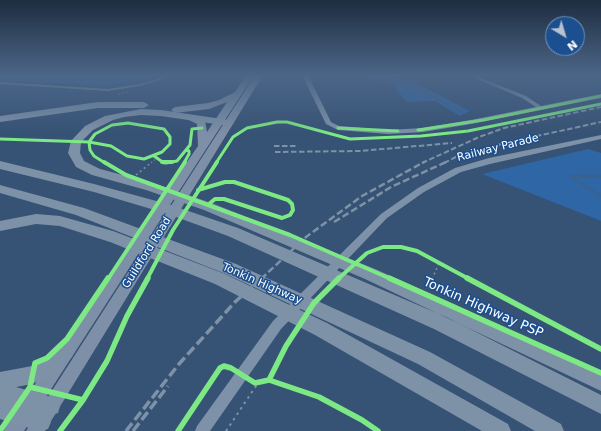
<!DOCTYPE html>
<html>
<head>
<meta charset="utf-8">
<style>
	body { margin:0 }
	#map { position:relative; width:601px; height:431px; overflow:hidden; background:#365274; font-family:"DejaVu Sans",sans-serif }
	canvas { display:block }
	.north { position:absolute; left:545px; top:16px; width:40px; height:40px; box-sizing:border-box; background:#1b4f8f; border:1px solid #7695bc; border-radius:50%; rotate:142deg; font-size:11px; font-weight:700; line-height:16px; text-align:center; color:#fff }
	.north::after { content:''; display:block; margin:auto; width:14px; height:18px; background:#b9c2ce; clip-path:polygon(50% 0,100% 100%,50% 72%,0 100%) }
</style>
</head>
<body>
<div id="map">
<canvas width="601" height="431"></canvas>
<div class="north">N</div>
</div>
<script>
const ctx = document.querySelector('canvas').getContext('2d');
ctx.lineJoin = 'round';
function fill(path, color) { ctx.fillStyle = color; ctx.fill(path, 'evenodd'); }
const shape = rows => new Path2D(rows.map(r => 'M' + r).join(''));
function strokePath(path, color, width, dash) { ctx.strokeStyle = color; ctx.lineWidth = width; ctx.lineCap = dash ? 'butt' : 'round'; ctx.setLineDash(dash || []); ctx.stroke(path); }
function write(font, color, halo, rows, align = 'center') {
  ctx.font = font + ' "DejaVu Sans",sans-serif'; ctx.lineWidth = 3; ctx.setLineDash([]); ctx.textBaseline = 'middle'; ctx.strokeStyle = halo; ctx.fillStyle = color; for (const [text, x, y, turn = 0] of rows) {
    ctx.save(); ctx.translate(x, y); ctx.rotate((+turn || 0) * Math.PI / 180); ctx.textAlign = isNaN(turn) ? turn : align; if (halo) ctx.strokeText(text, 0, 0); ctx.fillText(text, 0, 0); ctx.restore();
  }
}
fill(shape([
	[0,75,168,75,107,86,0,80],
	[355,75,378,75,414,82,470,111,460,116,435,101,407,102,392,84],
	[588,149,601,153,601,221,482,174]
]), '#2f66a5');
strokePath(shape([
	[362,75,413,86,462,112]
]), '#3b618d', 2);
strokePath(shape([
	[570,176,601,196],
	[572,176,601,176]
]), '#3b618d', 2.5);
strokePath(shape([
	[180,77,188,75],
	[118,94,130,92],
	[151,163,157,158]
]), '#7d92a8', 1, [1.5, 2.5]);
strokePath(shape([
	[136,175,152,162],
	[432,279,439,263]
]), '#7d92a8', 1.5, [2, 3]);
strokePath(shape([
	[428,288,433,278],
	[226,431,258,383]
]), '#7d92a8', 2, [2.5, 4]);
fill(shape([
	[171,75,176,75,140,86,108,91,0,84,0,82,108,89,139,84,171,75],
	[468,75,473,75,526,96,544,108,543,109,539,109,522,98,468,75]
]), '#7d92a8');
fill(shape([
	[302,75,308,75,331,122,339,126,388,130,423,128,471,120,601,94,601,98,471,124,423,132,388,134,338,130,326,124,302,75],
	[601,135,601,139,490,164,461,172,424,192,387,218,281,329,210,431,195,431,197,426,273,321,381,214,418,188,455,168,489,158,601,135]
]), '#7d92a8');
fill(shape([
	[246,75,254,75,24,431,4,431,7,425,198,146,197,124,183,117,188,114,205,121,207,132,227,102,209,109,175,113,171,110,175,107,208,103,219,100,235,92,246,75],
	[255,75,263,75,45,431,26,431,255,75]
]), '#7e90a7');
fill(shape([
	[98,102,144,102,149,105,144,108,98,108,0,122,0,116,98,102],
	[141,109,161,110,229,120,234,123,229,126,161,116,141,115,124,117,113,120,93,130,81,142,80,153,84,161,100,169,153,183,214,204,375,269,456,305,601,373,601,391,365,279,204,210,146,190,92,175,76,167,68,153,71,141,85,126,105,116,141,109],
	[0,161,94,184,171,205,238,228,446,317,601,395,601,414,434,329,228,236,168,214,94,192,0,169,0,161],
	[0,185,84,208,236,264,430,352,561,424,564,431,535,431,418,364,226,274,76,215,0,193,0,185],
	[36,214,60,216,113,231,225,274,327,323,508,424,511,431,482,431,315,335,215,284,110,242,60,226,36,224,0,231,0,221,36,214],
	[66,342,72,345,75,351,72,357,54,374,32,384,16,387,58,399,60,406,58,413,51,415,44,414,48,415,51,422,48,429,39,431,0,419,0,372,32,366,42,362,60,345,66,342]
]), '#7e92a7');
strokePath(shape([
	[274,146,298,146],
	[275,152,360,151,452,143],
	[422,163,479,137,504,128,601,107],
	[444,163,456,157,505,143,601,122]
]), '#7e92a7', 2, [5.5, 2.5]);
strokePath(shape([
	[334,222,391,187,446,162],
	[261,279,306,237,362,196,424,162]
]), '#7e92a7', 2.5, [7, 3]);
strokePath(shape([
	[126,431,179,364,235,302,262,278],
	[133,431,168,386]
]), '#7e92a7', 3.5, [10, 4]);
strokePath(shape([
	[128,123,164,129,170,137,170,144,162,152,144,159,127,156,111,146,89,142,95,134,112,125,128,123],
	[338,128,398,131],
	[418,130,483,120,601,96],
	[0,139,89,142],
	[89,142,90,150,94,156,105,163],
	[154,156,164,163],
	[166,163,177,161,190,145,192,129,202,128],
	[184,163,189,154,189,151,186,150],
	[216,163,233,137,247,128,277,122,287,122,350,139,421,136,468,131,601,104]
]), '#7ce984', 3);
strokePath(shape([
	[104,162,126,175,290,235,391,279],
	[162,162,172,162],
	[198,190,225,182,234,182,288,200,292,204,293,210,290,215,282,218,224,199,215,199,209,204],
	[108,279,185,162],
	[147,279,173,230,217,162],
	[338,279,367,253,383,247,401,247,417,251,469,279]
]), '#7ce984', 4);
strokePath(shape([
	[389,278,601,373],
	[467,278,601,349],
	[269,380,319,397,362,420,378,431],
	[30,387,35,363,47,358,67,339,108,278],
	[0,431,30,387,83,400],
	[60,431,83,400,107,361,127,316,148,278],
	[178,431,220,368,224,366,231,368,255,383,269,380,286,346,314,303,339,278]
]), '#7ce984', 5.5);
const sky = ctx.createLinearGradient(0, 0, 0, 135);
sky.addColorStop(0, '#1e2d40');
sky.addColorStop(0.56, '#4c6688');
sky.addColorStop(1, '#4c668800');
ctx.fillStyle = sky;
ctx.fillRect(0, 0, 601, 135);
write('11px', '#fff', '#1b4f8f', [
	["Railway Parade",498,148,-14],
	["Guildford Road",147,253,-58],
	["Tonkin Highway",262,284,24]
]);
write('13px', '#fff', '#1b4f8f', [
	["Tonkin Highway PSP",483,308,24]
]);
</script>
</body>
</html>
